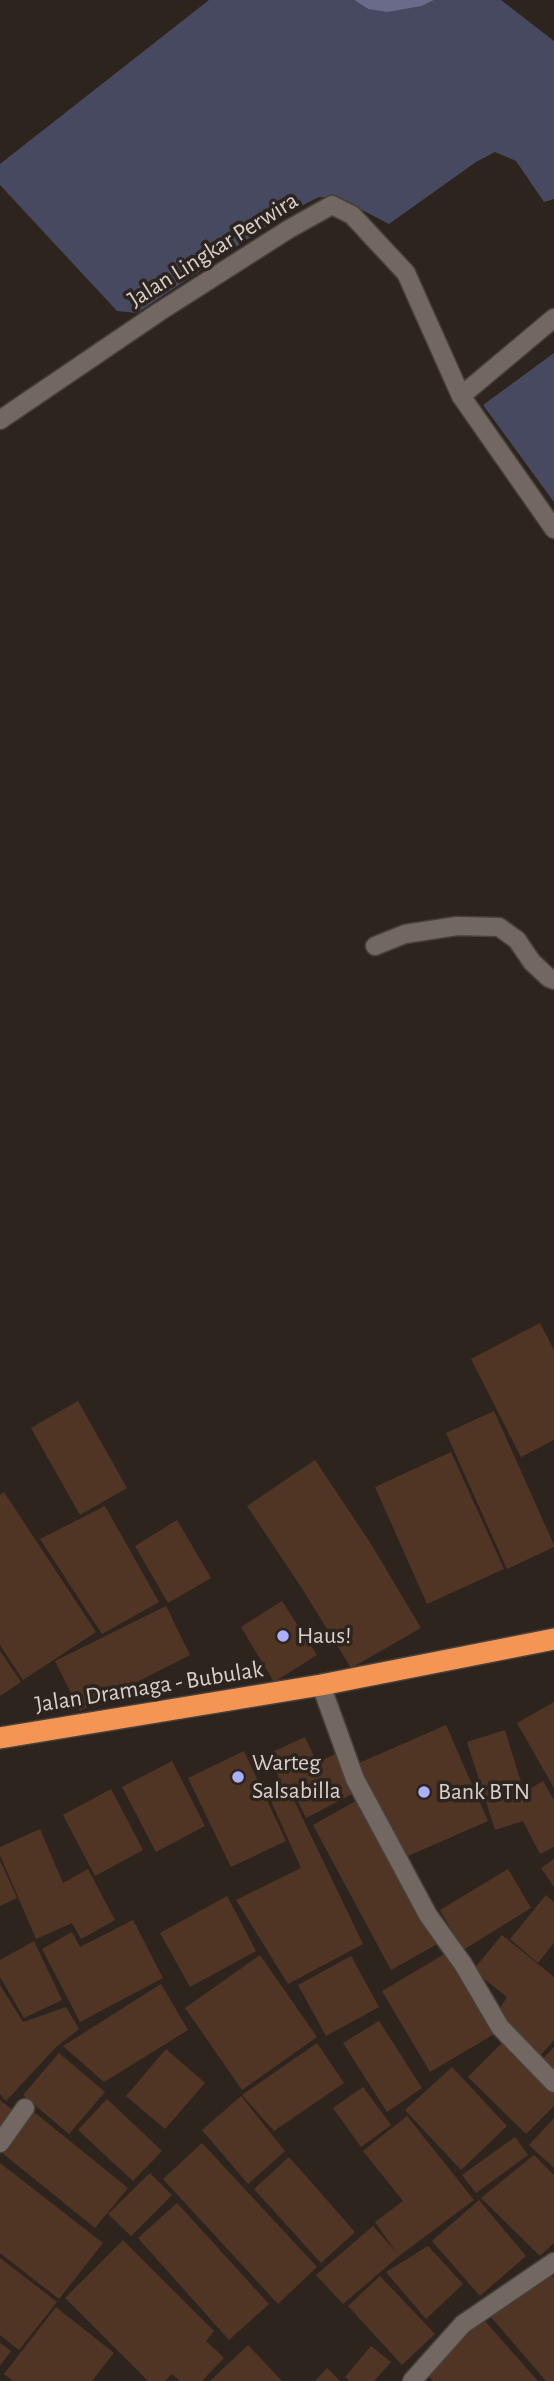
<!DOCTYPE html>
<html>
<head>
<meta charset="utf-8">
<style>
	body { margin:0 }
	canvas { display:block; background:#2d241e }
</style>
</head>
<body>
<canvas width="554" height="2381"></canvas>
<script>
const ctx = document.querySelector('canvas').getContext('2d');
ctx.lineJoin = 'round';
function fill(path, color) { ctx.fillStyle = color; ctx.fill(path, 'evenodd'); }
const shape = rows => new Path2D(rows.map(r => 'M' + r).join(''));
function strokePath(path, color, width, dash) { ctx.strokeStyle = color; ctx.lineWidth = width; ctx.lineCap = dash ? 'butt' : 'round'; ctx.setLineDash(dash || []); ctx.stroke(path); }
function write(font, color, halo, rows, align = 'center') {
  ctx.font = font + ' "Alegreya Sans",sans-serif'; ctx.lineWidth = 7; ctx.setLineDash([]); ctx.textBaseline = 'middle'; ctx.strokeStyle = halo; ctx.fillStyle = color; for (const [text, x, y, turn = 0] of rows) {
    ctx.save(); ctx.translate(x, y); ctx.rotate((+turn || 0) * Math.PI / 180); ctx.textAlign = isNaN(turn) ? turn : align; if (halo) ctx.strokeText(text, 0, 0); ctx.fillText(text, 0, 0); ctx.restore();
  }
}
fill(shape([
	[209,0,354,0,368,9,422,6,434,0,501,0,554,41,554,199,544,202,516,161,495,152,476,162,389,224,341,199,319,197,285,214,137,313,117,311,0,185,0,164],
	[554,353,554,502,483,405]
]), '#46495f');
fill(shape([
	[354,0,434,0,422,6,387,12,368,9]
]), '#686b8a');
fill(shape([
	[540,1323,554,1350,554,1440,521,1457,471,1359],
	[78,1401,127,1488,80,1515,31,1428],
	[494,1411,554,1545,554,1547,507,1569,446,1433],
	[451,1452,504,1569,427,1604,375,1487],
	[315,1460,371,1544,421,1628,351,1668,303,1590,247,1506],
	[4,1492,96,1632,23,1680,0,1645,0,1495],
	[105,1506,159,1602,102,1634,40,1539],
	[177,1520,211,1578,168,1603,135,1546],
	[282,1601,317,1655,274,1682,241,1627],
	[166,1606,190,1655,80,1711,55,1661],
	[0,1651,21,1682,0,1696],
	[554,1702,554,1788,517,1723],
	[446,1725,488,1821,401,1859,359,1763],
	[505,1730,524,1792,543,1781,554,1800,554,1847,540,1854,523,1821,495,1830,467,1742],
	[305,1737,317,1763,339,1752,358,1791,306,1818,290,1785,283,1787,268,1754],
	[244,1751,286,1841,231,1867,188,1778],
	[172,1761,205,1826,156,1852,122,1787],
	[111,1789,143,1850,95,1876,63,1815],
	[290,1792,363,1944,288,1984,236,1900,301,1868,271,1801],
	[361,1798,439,1943,391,1970,313,1825],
	[40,1829,63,1883,88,1869,115,1920,81,1939,72,1923,36,1939,0,1855,0,1847],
	[554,1859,554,1887,541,1868],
	[0,1860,17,1898,0,1906],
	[508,1869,531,1908,463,1950,440,1910],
	[546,1895,554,1902,554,1943,538,1963,510,1939],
	[227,1896,256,1951,190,1987,160,1933],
	[133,1920,163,1978,80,2022,42,1949,72,1932,80,1947],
	[502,1935,554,1977,554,2040,539,2057,496,2014,507,1997,473,1970],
	[34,1941,62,2000,24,2018,0,1977,0,1960],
	[448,1952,496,2033,430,2072,382,1991],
	[260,1955,317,2037,242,2090,185,2008],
	[351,1956,379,2007,326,2036,298,1985],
	[161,1984,188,2030,104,2082,63,2046],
	[0,1985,23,2022,66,2007,79,2029,56,2047,6,2101,0,2094],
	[379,2021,422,2088,387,2112,343,2043],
	[503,2042,554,2092,554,2106,526,2134,468,2077],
	[317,2043,344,2083,274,2131,242,2095],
	[554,2047,554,2076,539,2063],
	[166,2049,205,2083,165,2129,126,2096],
	[59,2053,105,2092,69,2134,23,2095],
	[452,2067,507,2126,461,2170,405,2110],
	[363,2087,391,2125,361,2147,333,2108],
	[241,2096,285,2151,248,2184,202,2130],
	[107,2099,162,2151,133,2181,78,2130],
	[0,2100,16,2113,0,2133],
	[34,2112,128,2188,95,2228,1,2152],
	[407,2116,474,2200,399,2256,343,2304,316,2275,373,2226,396,2252,375,2222,403,2201,363,2151],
	[554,2118,554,2168,529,2145],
	[515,2137,528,2155,476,2193,462,2175],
	[202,2143,317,2267,278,2304,163,2179],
	[534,2155,554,2175,554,2243,540,2256,481,2198],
	[289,2157,355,2232,321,2263,254,2189],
	[0,2163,103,2243,59,2299,0,2253],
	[150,2173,172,2195,131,2236,108,2214],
	[479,2200,526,2256,480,2296,432,2241],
	[177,2203,269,2304,229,2340,138,2238],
	[123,2240,214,2331,206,2341,224,2358,202,2381,180,2381,172,2374,165,2381,148,2381,65,2298],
	[428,2246,463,2284,426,2319,386,2272],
	[0,2258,57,2302,19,2350,0,2335],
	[547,2269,554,2278,554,2381,546,2381,491,2317],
	[380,2276,435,2334,402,2365,348,2306],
	[56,2307,114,2353,92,2381,13,2381,4,2374],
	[484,2320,538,2381,433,2381,425,2372],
	[0,2343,11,2351,0,2366],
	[248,2345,282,2381,210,2381],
	[371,2346,391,2362,374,2381,350,2381,345,2377],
	[327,2368,340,2381,315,2381]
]), '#503524');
const minor = shape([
	[461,396,554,318],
	[0,420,159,312,289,229,332,205,352,215,406,273,461,396,554,529],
	[375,946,405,934,457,926,499,927,517,940,532,962,549,978,554,980],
	[321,1685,355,1779,428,1915,463,1964,500,2027,554,2083],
	[0,2143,25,2108],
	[412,2381,463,2324,554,2262]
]);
const highway = shape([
	[0,1738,321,1685,554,1639]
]);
strokePath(minor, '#47403b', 21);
strokePath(highway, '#47403b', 24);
strokePath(minor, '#736761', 18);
strokePath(highway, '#f59553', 21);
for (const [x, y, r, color] of [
	[283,1636,7,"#a9b0fc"],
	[238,1777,7,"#a9b0fc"],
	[424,1792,7,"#a9b0fc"]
]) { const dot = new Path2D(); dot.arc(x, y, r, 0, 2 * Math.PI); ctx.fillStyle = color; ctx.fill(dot); strokePath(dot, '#2d241e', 2.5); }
write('24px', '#d6d0cc', '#2d241e', [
	["Jalan Lingkar Perwira",213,250,-32],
	["Jalan Dramaga - Bubulak",149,1687,-9]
]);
write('24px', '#d6d0cc', '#2d241e', [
	["Haus!",297,1636],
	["Warteg",252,1763],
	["Salsabilla",252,1791],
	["Bank BTN",438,1792]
], 'left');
</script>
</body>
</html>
